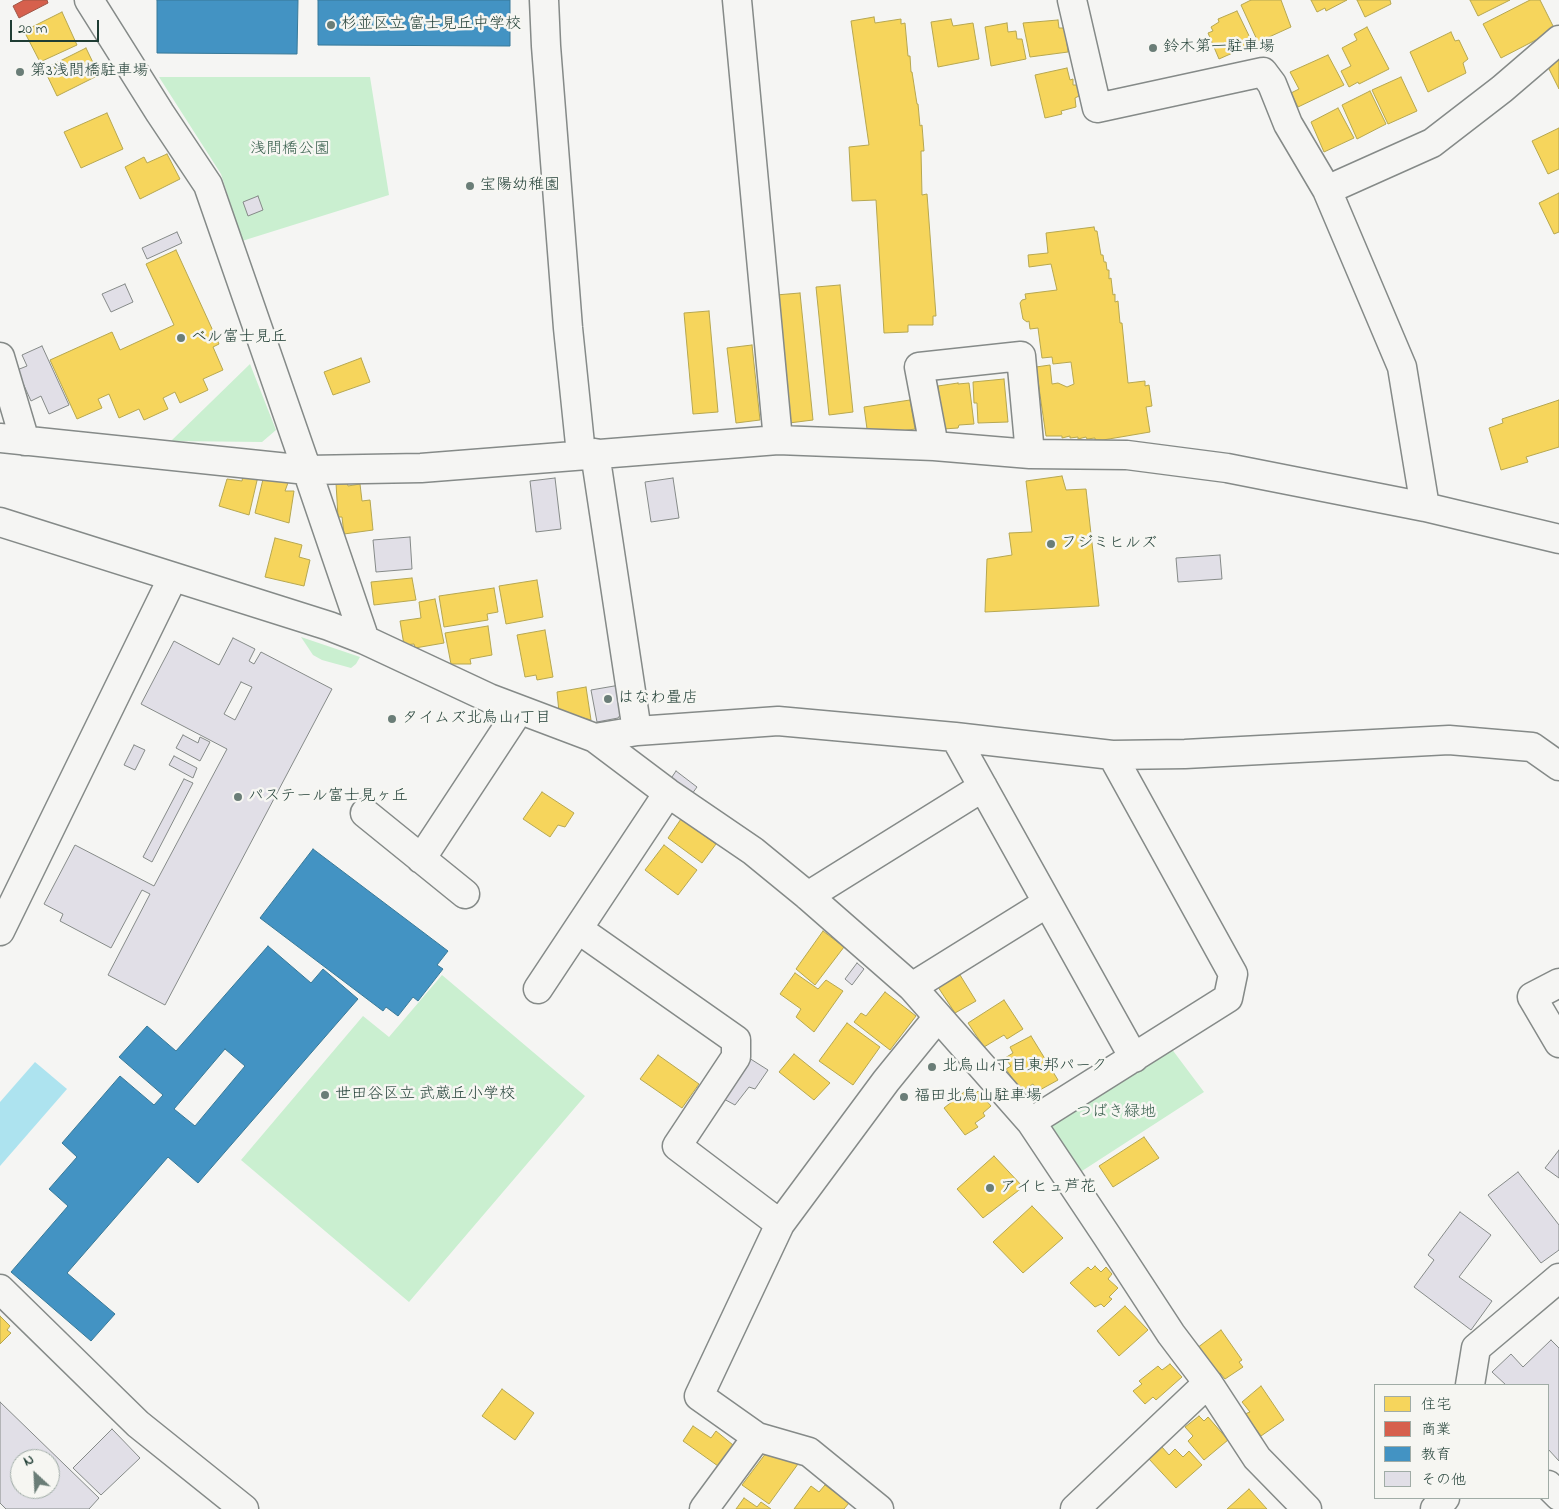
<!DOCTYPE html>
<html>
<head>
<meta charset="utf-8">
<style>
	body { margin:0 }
	#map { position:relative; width:1559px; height:1509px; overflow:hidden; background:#f5f5f3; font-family:"Indie Flower","Klee One",sans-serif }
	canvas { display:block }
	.legend { position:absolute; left:1374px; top:1384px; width:175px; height:115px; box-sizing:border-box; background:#f6f6f2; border:1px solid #a0aca6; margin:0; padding:6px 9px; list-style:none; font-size:15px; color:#1f3d34 }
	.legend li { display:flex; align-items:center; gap:10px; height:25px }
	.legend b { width:25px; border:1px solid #a0aca6 }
	.north { position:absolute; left:10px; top:1449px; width:50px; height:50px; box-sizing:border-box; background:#f6f6f2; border:1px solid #a0aca6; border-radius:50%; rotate:335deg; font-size:14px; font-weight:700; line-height:20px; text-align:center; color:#1f3d34 }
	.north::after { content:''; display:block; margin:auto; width:18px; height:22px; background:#6a7d77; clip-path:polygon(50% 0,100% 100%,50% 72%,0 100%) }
	.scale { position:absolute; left:10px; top:20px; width:89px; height:22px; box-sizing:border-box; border:2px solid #1f3d34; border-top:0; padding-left:6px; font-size:15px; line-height:18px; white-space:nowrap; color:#1f3d34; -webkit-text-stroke:4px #f6f6f2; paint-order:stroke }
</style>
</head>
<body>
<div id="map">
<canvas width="1559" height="1509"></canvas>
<ul class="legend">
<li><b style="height:14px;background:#f6d55c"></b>住宅</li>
<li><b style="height:14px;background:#d6604d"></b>商業</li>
<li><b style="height:14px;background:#4393c3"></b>教育</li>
<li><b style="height:14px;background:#e1dfe7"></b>その他</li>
</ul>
<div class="north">N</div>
<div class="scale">20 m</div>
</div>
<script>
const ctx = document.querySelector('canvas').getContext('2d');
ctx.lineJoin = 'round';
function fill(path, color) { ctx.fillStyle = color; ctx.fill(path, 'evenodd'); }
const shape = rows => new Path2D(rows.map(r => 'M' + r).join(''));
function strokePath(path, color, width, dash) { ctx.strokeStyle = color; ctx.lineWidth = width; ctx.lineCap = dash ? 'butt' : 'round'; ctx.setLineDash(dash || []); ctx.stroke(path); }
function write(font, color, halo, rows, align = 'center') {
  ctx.font = font + ' "Indie Flower","Klee One",sans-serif'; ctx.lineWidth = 5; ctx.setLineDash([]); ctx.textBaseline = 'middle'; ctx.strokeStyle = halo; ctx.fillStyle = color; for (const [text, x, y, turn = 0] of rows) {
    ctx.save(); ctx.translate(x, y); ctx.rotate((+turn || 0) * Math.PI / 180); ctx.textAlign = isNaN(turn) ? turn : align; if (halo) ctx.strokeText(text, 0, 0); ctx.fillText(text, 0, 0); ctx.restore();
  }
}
fill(shape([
	[159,77,370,77,389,195,242,241,221,174],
	[250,364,276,430,262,442,171,441],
	[301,637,360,657,356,664,351,668,322,660,313,655],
	[442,975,585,1096,409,1302,241,1160,363,1016,389,1037],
	[1168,1044,1204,1092,1082,1171,1050,1130,1057,1116]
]), '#caefd0');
fill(shape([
	[35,1062,67,1089,0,1166,0,1102]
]), '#ade3ef');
const homes = shape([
	[1251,0,1281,0,1291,27,1258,42,1241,5,1251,0],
	[1311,0,1347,0,1326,11,1325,8,1317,12,1311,0],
	[1357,0,1390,0,1391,4,1365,17,1357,0],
	[1470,0,1510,0,1478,16,1470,0],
	[1530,0,1540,0,1555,30,1501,58,1483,24,1530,0],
	[1237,11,1253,44,1219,59,1208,33,1213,31,1211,27,1219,22,1218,19,1237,11],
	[62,12,77,45,40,62,24,31,62,12],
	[874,17,875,23,901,19,901,24,905,23,908,56,910,56,911,72,912,72,917,104,918,104,920,126,922,125,924,151,921,151,922,195,927,194,936,316,933,316,933,325,908,325,908,332,884,333,876,200,852,201,849,147,869,145,851,21,874,17],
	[951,19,953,26,973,23,979,59,938,67,931,22,951,19],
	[1058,20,1059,28,1065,28,1068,52,1030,57,1023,23,1058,20],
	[1007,23,1008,32,1016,31,1017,39,1022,39,1026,59,991,66,985,27,1007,23],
	[1367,27,1389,69,1359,84,1358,82,1349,87,1341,71,1351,66,1342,48,1357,40,1354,34,1367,27],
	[1451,32,1455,41,1459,40,1468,59,1463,63,1466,73,1428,92,1410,52,1451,32],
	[86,48,99,75,57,96,44,69,86,48],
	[1559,53,1559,89,1546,63,1559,53],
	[1328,55,1344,85,1298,107,1291,93,1299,89,1290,72,1328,55],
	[1067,68,1070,80,1073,79,1073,85,1077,85,1079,96,1075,98,1076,107,1061,111,1062,114,1045,118,1035,75,1067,68],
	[1401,77,1417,111,1388,124,1372,90,1401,77],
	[1370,91,1386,124,1357,139,1342,105,1370,91],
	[1338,108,1354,138,1324,152,1311,122,1338,108],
	[107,113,123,149,81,168,64,132,107,113],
	[1559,128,1559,169,1548,174,1532,141,1559,128],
	[167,154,180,179,140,199,125,167,144,157,147,163,167,154],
	[1559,193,1559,232,1554,234,1539,203,1559,193],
	[1094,227,1095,231,1097,231,1101,255,1103,255,1104,262,1106,262,1107,270,1109,270,1109,279,1111,278,1113,295,1115,294,1115,302,1118,301,1120,323,1122,323,1128,383,1145,381,1145,386,1149,385,1152,406,1146,407,1150,432,1103,440,1095,440,1095,438,1087,439,1086,437,1078,439,1078,437,1070,438,1070,436,1062,438,1062,436,1046,436,1036,367,1050,365,1052,384,1058,383,1067,387,1074,384,1071,362,1053,364,1052,357,1042,358,1038,328,1030,329,1029,321,1027,322,1023,319,1020,303,1022,300,1026,299,1025,294,1057,290,1051,264,1029,267,1028,255,1048,253,1046,233,1094,227],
	[176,250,219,344,213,347,223,370,203,379,208,390,180,403,175,392,163,398,168,409,144,420,139,409,119,418,109,394,98,399,102,408,77,419,50,360,112,332,120,350,174,325,146,264,176,250],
	[840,285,853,412,829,415,816,287,840,285],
	[800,293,813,420,789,423,776,295,800,293],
	[709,311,718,412,693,414,684,313,709,311],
	[752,345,760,420,736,423,727,348,752,345],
	[361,358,370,382,333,395,324,372,361,358],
	[1004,379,1008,422,978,423,977,403,974,403,973,382,1004,379],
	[958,383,958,384,969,383,974,424,959,425,958,428,943,429,938,386,958,383],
	[910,400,915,429,868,436,864,407,910,400],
	[1559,400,1559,447,1526,457,1528,462,1501,470,1489,428,1503,423,1502,419,1559,400],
	[244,470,259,472,249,515,219,506,227,479,242,481,244,470],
	[264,475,289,480,285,491,294,491,289,523,255,513,264,475],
	[1062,476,1066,490,1086,489,1099,606,985,612,987,559,1012,555,1009,533,1032,532,1026,481,1062,476],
	[347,482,348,486,360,484,362,501,370,500,373,530,344,534,342,517,338,517,336,483,347,482],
	[275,538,302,545,299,557,310,560,304,586,265,577,275,538],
	[412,578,416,600,374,605,371,582,412,578],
	[537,580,543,617,506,624,499,586,537,580],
	[494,588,498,612,487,614,488,620,444,627,439,596,494,588],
	[435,599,444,643,415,648,414,644,404,645,400,621,421,618,419,602,435,599],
	[488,626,492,655,470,659,471,664,451,664,445,633,488,626],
	[545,630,553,677,537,680,536,675,525,677,517,635,545,630],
	[586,687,591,720,559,712,557,692,586,687],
	[542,792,574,813,565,827,558,825,550,837,523,819,542,792],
	[681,819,716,844,702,863,668,838,681,819],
	[664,845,697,870,678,895,645,870,664,845],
	[823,931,844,947,815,985,796,969,823,931],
	[795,973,818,989,826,980,843,991,814,1032,796,1017,801,1009,780,994,795,973],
	[951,973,955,978,960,975,976,1001,955,1013,936,984,951,973],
	[885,992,916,1016,890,1050,854,1022,861,1013,866,1016,885,992],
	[1004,1000,1023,1029,1007,1039,1004,1035,984,1047,968,1023,1004,1000],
	[847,1023,880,1047,853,1085,819,1061,847,1023],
	[1031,1036,1058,1080,1038,1091,1033,1084,1021,1091,1006,1069,1011,1066,1005,1058,1013,1053,1010,1047,1031,1036],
	[794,1054,830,1083,814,1100,779,1072,794,1054],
	[658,1055,699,1084,682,1108,640,1079,658,1055],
	[969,1088,975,1094,978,1091,991,1106,983,1113,985,1116,975,1123,978,1127,965,1135,944,1108,969,1088],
	[1144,1137,1159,1158,1113,1187,1099,1166,1144,1137],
	[994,1156,1023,1187,983,1218,957,1189,994,1156],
	[1032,1206,1063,1238,1023,1273,993,1242,1032,1206],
	[1095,1266,1101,1272,1106,1267,1112,1274,1108,1279,1118,1288,1109,1297,1112,1299,1104,1307,1101,1304,1095,1307,1070,1283,1088,1267,1091,1270,1095,1266],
	[1125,1306,1148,1330,1119,1356,1097,1331,1125,1306],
	[0,1316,10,1326,7,1330,11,1333,0,1344,0,1316],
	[1221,1330,1242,1360,1239,1362,1243,1367,1225,1379,1220,1373,1217,1375,1197,1348,1221,1330],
	[1170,1364,1182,1377,1156,1400,1153,1397,1145,1404,1133,1391,1142,1384,1139,1381,1158,1366,1162,1370,1170,1364],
	[1261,1386,1284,1420,1261,1436,1245,1414,1250,1412,1242,1402,1261,1386],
	[502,1389,534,1413,515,1440,482,1416,502,1389],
	[1199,1416,1204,1421,1208,1417,1228,1440,1204,1460,1188,1441,1193,1436,1185,1427,1199,1416],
	[693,1426,711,1438,716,1431,733,1445,718,1466,683,1441,693,1426],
	[1162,1447,1169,1455,1175,1449,1183,1457,1189,1451,1202,1465,1176,1488,1149,1459,1162,1447],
	[769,1449,778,1449,798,1464,769,1504,742,1485,769,1449],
	[825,1485,849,1503,844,1509,794,1509,811,1486,819,1492,825,1485],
	[1249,1489,1267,1509,1227,1509,1249,1489],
	[744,1498,757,1507,761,1502,771,1509,736,1509,744,1498]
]);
fill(homes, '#f6d55c');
strokePath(homes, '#b6a750', 1);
const shops = shape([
	[24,0,47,0,48,3,19,18,13,6,24,0]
]);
fill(shops, '#d6604d');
strokePath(shops, '#9f5646', 1);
const schools = shape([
	[157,0,298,0,297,54,157,53,157,0],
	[318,0,510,0,510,46,318,45,318,0],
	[313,849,448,951,437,965,443,969,418,1001,413,997,398,1016,386,1007,383,1011,260,918,313,849],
	[268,946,311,983,323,969,358,999,198,1183,168,1157,67,1273,115,1314,91,1341,11,1272,68,1206,49,1189,77,1157,62,1143,120,1076,154,1105,163,1095,119,1057,147,1026,176,1051,268,946],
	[225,1049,245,1066,195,1126,174,1109,225,1049]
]);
fill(schools, '#4393c3');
strokePath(schools, '#387998', 1);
const building = shape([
	[258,196,263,210,248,216,243,202,258,196],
	[177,232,182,243,147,259,142,248,177,232],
	[125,284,133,302,111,312,102,294,125,284],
	[42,346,69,405,49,414,41,396,31,401,17,370,27,366,22,355,42,346],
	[555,478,561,529,536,532,530,481,555,478],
	[673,478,679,518,651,522,645,482,673,478],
	[410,537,412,569,376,572,373,540,410,537],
	[1220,555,1222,579,1178,582,1176,558,1220,555],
	[233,638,255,649,249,661,254,664,261,652,332,689,165,1005,108,975,150,894,142,890,111,948,60,921,63,914,44,904,75,845,154,886,227,749,141,704,174,641,219,665,233,638],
	[241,682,252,687,235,720,224,714,241,682],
	[620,685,625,708,618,718,597,722,591,690,620,685],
	[183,735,198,743,200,737,210,742,200,761,176,748,183,735],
	[134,745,145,750,135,770,124,765,134,745],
	[174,756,197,768,193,778,169,765,174,756],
	[676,771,697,787,689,798,668,783,676,771],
	[184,779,193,783,152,862,143,857,184,779],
	[857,963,864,969,852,985,845,979,857,963],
	[749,1058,768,1070,755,1089,749,1087,735,1105,722,1098,749,1058],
	[1559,1150,1559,1178,1545,1168,1559,1150],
	[1518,1172,1559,1225,1559,1250,1541,1263,1488,1195,1518,1172],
	[1460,1212,1491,1235,1459,1277,1492,1301,1471,1330,1414,1287,1434,1260,1428,1255,1460,1212],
	[1551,1340,1559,1348,1559,1461,1548,1449,1548,1385,1506,1385,1492,1372,1511,1354,1523,1367,1551,1340],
	[0,1402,99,1498,89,1509,6,1509,0,1503,0,1402],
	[20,1459,50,1459,50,1489,20,1489,20,1459],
	[112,1429,140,1458,101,1495,73,1468,112,1429]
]);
fill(building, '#e1dfe7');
strokePath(building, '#858a88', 1);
const minor = shape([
	[89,0,160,113,208,185,307,470,365,640],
	[544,0,546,46,568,328,581,454],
	[737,0,778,440],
	[1072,0,1097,108,1263,72,1272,84,1288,124,1327,190,1402,367,1425,507],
	[1327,190,1432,143,1502,89,1559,40],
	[0,357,25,441],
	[0,438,307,470,421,468,778,440,934,446,1030,454,1127,455,1227,468,1425,507,1559,539],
	[934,446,919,367,1021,356,1030,454],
	[595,453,637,731],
	[0,522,329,626,365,640,489,698,595,738,637,731,778,721,955,737,1112,755,1185,754,1449,740,1532,747,1559,766],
	[955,737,1134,1058],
	[595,738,668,793,753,851,808,896,912,987,1031,1122,1107,1236,1171,1334,1208,1383,1257,1458,1307,1509],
	[365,813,465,894],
	[421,859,519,710],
	[808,896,983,787],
	[578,929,736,1040,736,1057,677,1146,780,1224],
	[0,931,173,577],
	[1559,983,1532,997,1559,1043],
	[912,987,1047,903],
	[538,989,668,793],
	[1031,1122,1228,998,1233,974,1112,755],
	[0,1289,138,1424,244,1509],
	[1470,1385,1476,1348,1559,1278],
	[1548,1485,1559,1496],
	[704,1509,757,1437],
	[879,1509,809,1452,757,1437,699,1396,780,1224,886,1081,938,1017],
	[1075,1509,1208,1383],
	[1435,1509,1445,1498]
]);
strokePath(minor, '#858a88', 31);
strokePath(minor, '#f5f5f3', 28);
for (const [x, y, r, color] of [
	[331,25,5,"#6a7d77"],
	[1153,48,5,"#6a7d77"],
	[20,72,5,"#6a7d77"],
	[470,186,5,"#6a7d77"],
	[181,338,5,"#6a7d77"],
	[1051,544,5,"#6a7d77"],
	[608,699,5,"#6a7d77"],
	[392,719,5,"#6a7d77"],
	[238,797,5,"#6a7d77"],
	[932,1067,5,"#6a7d77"],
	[325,1095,5,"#6a7d77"],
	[904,1097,5,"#6a7d77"],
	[990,1188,5,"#6a7d77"]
]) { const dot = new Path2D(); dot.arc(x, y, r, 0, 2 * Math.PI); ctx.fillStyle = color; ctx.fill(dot); strokePath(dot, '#f6f6f2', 2); }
write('16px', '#1f3d34', '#f6f6f2', [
	["杉並区立 富士見丘中学校",341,25],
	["鈴木第一駐車場",1163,48],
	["第3浅間橋駐車場",30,72],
	["宝陽幼稚園",480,186],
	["ベル富士見丘",191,338],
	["フジミヒルズ",1061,544],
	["はなわ畳店",618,699],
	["タイムズ北烏山1丁目",402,719],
	["パステール富士見ヶ丘",248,797],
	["北烏山1丁目東邦パーク",942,1067],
	["世田谷区立 武蔵丘小学校",335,1095],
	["福田北烏山駐車場",914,1097],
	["アイヒュ芦花",1000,1188]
], 'left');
write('16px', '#3a604e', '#f6f6f2', [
	["浅間橋公園",290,150],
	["つばき緑地",1116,1113]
]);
</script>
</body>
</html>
